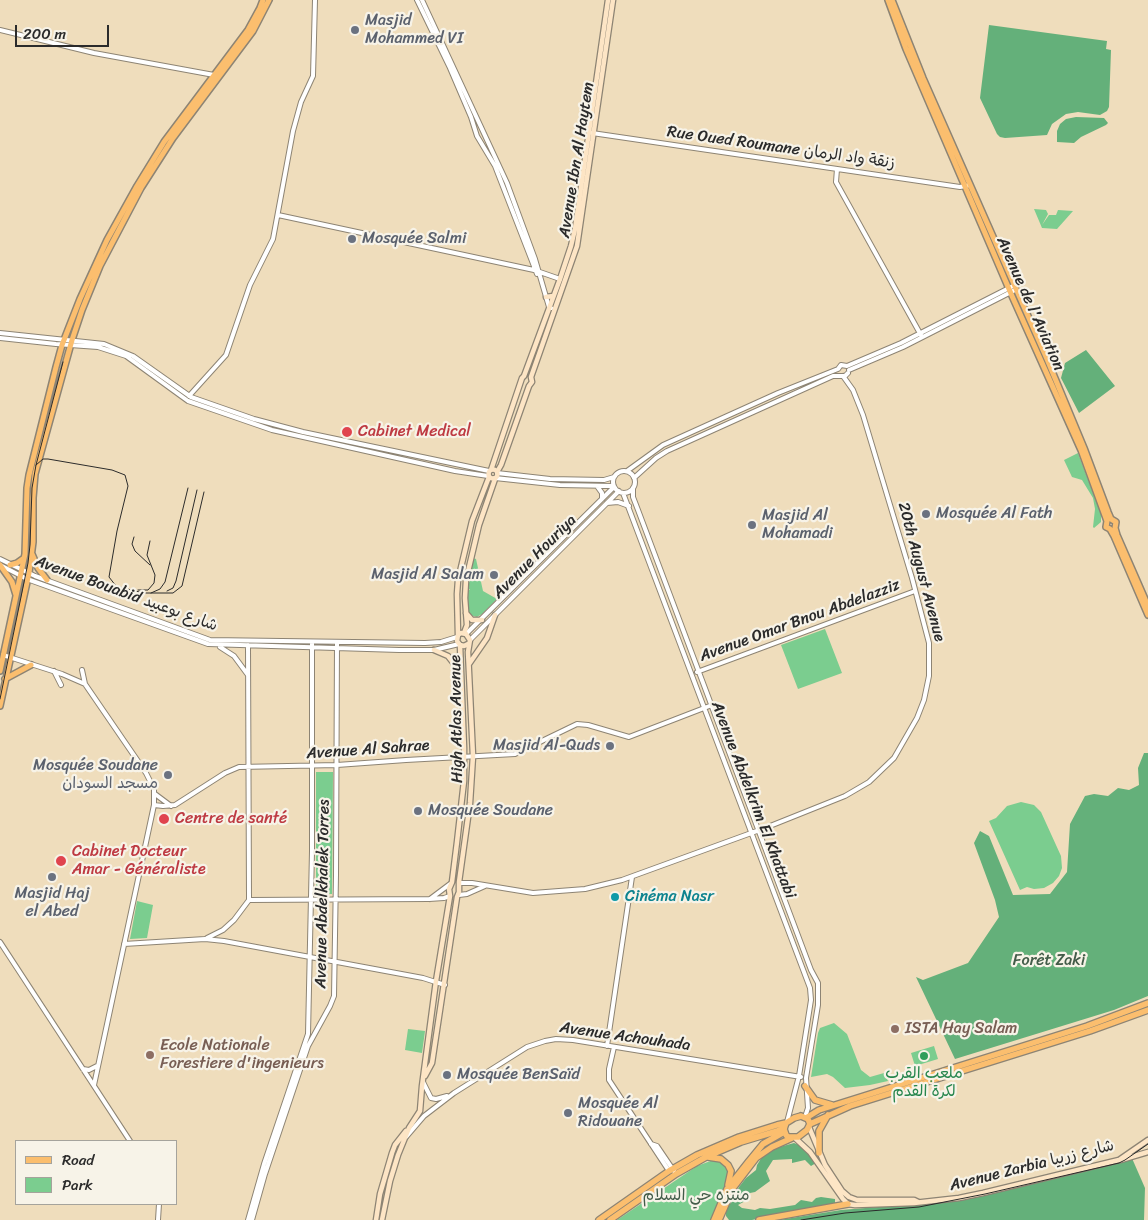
<!DOCTYPE html>
<html>
<head>
<meta charset="utf-8">
<style>
	body { margin:0 }
	#map { position:relative; width:1148px; height:1220px; overflow:hidden; background:#efddbc; font-family:Sriracha,sans-serif }
	canvas { display:block }
	.legend { position:absolute; left:15px; top:1140px; width:162px; height:65px; box-sizing:border-box; background:#f7f3e8; border:1px solid #a5a39c; margin:0; padding:6px 9px; list-style:none; font-size:15px; color:#2b2b2b }
	.legend li { display:flex; align-items:center; gap:10px; height:25px }
	.legend b { width:25px; border:1px solid #a5a39c }
	.scale { position:absolute; left:15px; top:25px; width:94px; height:22px; box-sizing:border-box; border:2px solid #2b2b2b; border-top:0; padding-left:6px; font-size:15px; line-height:18px; white-space:nowrap; color:#2b2b2b; -webkit-text-stroke:4px #f7f3e8; paint-order:stroke }
</style>
</head>
<body>
<div id="map">
<canvas width="1148" height="1220"></canvas>
<ul class="legend">
<li><b style="height:6px;background:#fbbe6e"></b>Road</li>
<li><b style="height:14px;background:#7bcd8f"></b>Park</li>
</ul>
<div class="scale">200 m</div>
</div>
<script>
const ctx = document.querySelector('canvas').getContext('2d');
ctx.lineJoin = 'round';
function fill(path, color) { ctx.fillStyle = color; ctx.fill(path, 'evenodd'); }
const shape = rows => new Path2D(rows.map(r => 'M' + r).join(''));
function strokePath(path, color, width, dash) { ctx.strokeStyle = color; ctx.lineWidth = width; ctx.lineCap = dash ? 'butt' : 'round'; ctx.setLineDash(dash || []); ctx.stroke(path); }
function write(font, color, halo, rows, align = 'center') {
  ctx.font = font + ' Sriracha,"Playpen Sans Arabic",sans-serif'; ctx.lineWidth = 4.5; ctx.setLineDash([]); ctx.textBaseline = 'middle'; ctx.strokeStyle = halo; ctx.fillStyle = color; for (const [text, x, y, turn = 0] of rows) {
    ctx.save(); ctx.translate(x, y); ctx.rotate((+turn || 0) * Math.PI / 180); ctx.textAlign = isNaN(turn) ? turn : align; if (halo) ctx.strokeText(text, 0, 0); ctx.fillText(text, 0, 0); ctx.restore();
  }
}
fill(shape([
	[1034,209,1046,210,1048,214,1042,225,1049,215,1056,215,1058,210,1073,211,1057,229,1042,228],
	[1078,453,1101,514,1101,522,1094,528,1093,527,1095,509,1093,498,1082,480,1072,477,1064,460],
	[473,558,476,559,483,591,497,599,482,614,477,617,470,615,468,608,468,591,470,589,468,589],
	[825,629,842,673,798,689,781,645],
	[316,772,333,772,332,894,316,894],
	[1021,802,1034,805,1041,812,1061,856,1062,868,1059,876,1053,883,1044,888,1034,889,1027,887,1020,890,989,821,996,818,1007,806],
	[137,901,153,905,147,938,130,939],
	[834,1023,847,1034,861,1070,870,1077,884,1073,888,1081,870,1085,845,1088,833,1077,827,1074,811,1077,818,1033,820,1028],
	[408,1029,425,1031,422,1053,405,1050],
	[934,1046,938,1059,915,1066,911,1053],
	[716,1159,728,1169,728,1177,727,1187,712,1220,617,1220,697,1166]
]), '#7bcd8f');
fill(shape([
	[989,25,1107,41,1106,49,1111,50,1109,107,1107,111,1100,115,1078,112,1066,114,1052,124,1047,135,1005,138,1000,137,997,134,980,98],
	[1076,117,1104,118,1108,123,1106,125,1081,137,1074,143,1057,142,1057,131,1060,124,1066,119],
	[1086,350,1115,386,1079,413,1061,378,1065,363],
	[1144,753,1148,753,1148,996,1114,1010,955,1059,916,977,923,980,968,963,999,917,995,900,974,843,980,831,989,836,1013,895,1050,894,1067,872,1070,824,1085,796,1094,794,1108,796,1118,788,1129,790,1139,785,1138,768],
	[794,1143,801,1146,816,1163,811,1166,805,1160,792,1163,792,1159,773,1160,766,1171,770,1181,755,1192,750,1193,747,1200,738,1205,742,1208,755,1210,760,1208,770,1209,795,1205,801,1200,812,1202,816,1198,821,1197,835,1199,835,1203,828,1206,789,1213,777,1213,770,1216,752,1220,729,1220,726,1216,726,1210,734,1198,739,1187,746,1178,756,1170,757,1165,762,1157,776,1148],
	[1131,1156,1145,1188,1144,1220,779,1220,841,1210,927,1203,1020,1184]
]), '#64b07a');
const tertiary = shape([
	[417,0,450,68,471,117,477,136,495,166,537,274],
	[422,0,507,183,535,259,549,307,551,308],
	[0,30,94,53,214,75],
	[592,133,960,187,970,185],
	[837,169,836,182,922,337],
	[278,215,534,270,560,279],
	[0,333,104,344,133,356,191,397,254,419,303,432,489,471],
	[0,338,56,344,98,347,126,356,188,401,272,430,455,471,488,476],
	[849,370,903,347,1015,290],
	[189,396,226,355,250,285,273,239,293,131,301,102,313,76,315,0],
	[627,471,663,445,778,393,838,369,841,365,847,366,901,343,1013,286],
	'613 482a11 11 0 1 1 22 0a11 11 0 1 1-22 0Z',
	[497,473,550,479,604,480,614,477],
	[495,478,560,485,614,486],
	[634,478,656,458,667,451,833,376,845,376,848,373],
	[597,486,602,493,602,499],
	[633,488,633,497,638,510,811,970,818,983,818,1005,806,1078,808,1108,805,1117],
	[623,493,810,988,811,1000,799,1076,787,1122],
	[607,503,618,502,629,506],
	[0,559,35,576,210,640,425,643,441,642,457,637],
	[0,565,27,579,208,644,399,650,434,650,459,644],
	[466,634,614,487],
	[470,640,619,491],
	[220,647,234,656,248,675],
	[3,655,62,674,85,684,146,773,154,789,154,805,94,1085],
	[82,670,85,684],
	[54,671,61,685],
	[697,672,915,591],
	[155,794,171,806],
	[154,805,163,806,175,805,225,773,239,767,337,765,406,760,515,754,577,724,588,725,629,737,712,705],
	[459,883,472,883,533,893,585,889,622,880,765,828,845,796,869,782,894,758,917,718,924,700,929,676,929,643,912,578,863,415,853,390,843,376],
	[459,895,467,894,485,886],
	[430,899,450,884],
	[249,900,429,899,444,898,450,896],
	[207,938,223,930,234,920,249,900,248,645],
	[0,942,130,1141],
	[124,944,205,939,224,941,423,978,445,985],
	[607,1046,632,877],
	[614,1047,609,1069,609,1080,669,1171],
	[83,1069,89,1070,97,1066],
	[423,1082,431,1098,436,1099,447,1096],
	[406,1137,424,1116,454,1093,527,1047,545,1041,556,1039,573,1040,801,1077],
	[651,1144,657,1146,676,1174],
	[158,1220,159,1204],
	[248,1220,264,1164,308,1034,312,851,312,642],
	[252,1220,265,1174,308,1046,330,1006,334,996,336,875,337,642]
]);
const secondary = shape([
	[546,297,553,296],
	'488.5 474a4.5 4.5 0 1 1 9 0a4.5 4.5 0 1 1-9 0Z',
	[491,470,522,378,524,376,560,279,571,246,575,229,608,0],
	[497,472,501,465,529,386,532,382,531,377,577,246,613,0],
	[466,613,472,620,482,620],
	[464,633,467,625,465,598,466,580,479,525,495,479],
	[458,635,457,594,458,580,472,521,489,477],
	[434,650,448,656,459,670],
	[469,664,487,638,495,615],
	[425,1076,432,1063,457,897,459,892,459,882,470,803,473,756,468,652,470,640,466,634,461,633,458,635,457,641,460,645,464,646,468,644],
	[809,1127,825,1165,842,1191,849,1197,857,1200,914,1200,918,1202],
	[795,1138,810,1152,843,1199,848,1204,855,1205,914,1203,959,1198,983,1193,1119,1160,1148,1140],
	[1121,1160,1148,1152],
	[376,1220,380,1194,392,1153,395,1145,406,1131],
	[382,1220,390,1181,398,1155,409,1128,420,1111,422,1086,436,981,450,896,449,889,452,882,457,842,464,781,464,748,460,645]
]);
const primary = shape([
	[888,0,906,49,1012,296,1081,450,1104,513,1107,521,1106,527,1110,529,1114,536,1148,615],
	[892,0,923,78,1047,359,1084,448,1108,512,1111,519,1116,522,1115,528,1117,535,1148,606],
	[32,554,38,568,47,580],
	[0,565,12,582,16,595],
	[10,565,17,563,24,558],
	[0,671,25,554,27,488,29,475,56,367,62,345,80,299,107,240,137,186,164,142,248,30,260,8,263,0],
	[5,679,31,665],
	[0,706,29,573,33,542,33,498,35,474,72,340,82,310,100,266,141,188,173,138,253,31,269,0]
]);
const trunk = shape([
	[805,1086,815,1100,832,1105],
	[801,1116,808,1119,810,1124,807,1130,798,1137,788,1137,786,1135,784,1129,786,1123,794,1118,801,1116],
	[806,1118,819,1110,1087,1026,1148,1003],
	[810,1124,850,1106,1090,1031,1148,1010],
	[819,1153,819,1131,828,1115],
	[708,1157,721,1159,728,1165,731,1171,728,1185],
	[599,1220,669,1171,697,1155,739,1137,777,1125,786,1123],
	[610,1220,676,1174,706,1157,741,1142,784,1129],
	[714,1220,727,1189,749,1161,763,1144,784,1132],
	[719,1220,733,1188,756,1158,772,1147,792,1138],
	[759,1220,848,1204]
]);
strokePath(tertiary, '#8d8474', 6);
strokePath(secondary, '#8d8474', 7);
strokePath(primary, '#8d8474', 8);
strokePath(trunk, '#8d8474', 8);
strokePath(tertiary, '#fff', 4);
strokePath(secondary, '#fde5c5', 4.5);
strokePath(primary, '#fbbe6e', 5);
strokePath(trunk, '#fbbe6e', 5.5);
strokePath(shape([
	[36,465,43,459,48,459,112,470,125,475,128,486,117,531,109,577,116,586,143,593,173,593,182,586,204,492],
	[134,537,132,544,135,551,150,565],
	[138,590,148,590,154,583,155,575,147,555,150,541],
	[167,591,173,588,176,581,197,490],
	[151,593,160,589,165,582,188,488],
	[0,699,28,563,30,545,32,488,36,465,63,362],
	[801,1220,845,1213,919,1207,985,1194,1119,1163,1125,1160,1148,1144]
]), '#2b2b2b', 1);
for (const [x, y, r, color] of [
	[355,30,5,"#6b7280"],
	[352,239,5,"#6b7280"],
	[347,432,6,"#e0444e"],
	[926,514,5,"#6b7280"],
	[752,525,5,"#6b7280"],
	[494,575,5,"#6b7280"],
	[610,746,5,"#6b7280"],
	[168,775,5,"#6b7280"],
	[418,811,5,"#6b7280"],
	[164,819,6,"#e0444e"],
	[61,861,6,"#e0444e"],
	[52,877,5,"#6b7280"],
	[615,897,5,"#0f9aa8"],
	[895,1029,5,"#8d6e63"],
	[150,1055,5,"#8d6e63"],
	[924,1056,5,"#2e9e5b"],
	[447,1075,5,"#6b7280"],
	[568,1113,5,"#6b7280"]
]) { const dot = new Path2D(); dot.arc(x, y, r, 0, 2 * Math.PI); ctx.fillStyle = color; ctx.fill(dot); strokePath(dot, '#f7f3e8', 2); }
write('16px', '#5b616d', '#f7f3e8', [
	["Masjid",365,21],
	["Mohammed VI",365,39],
	["Mosquée Salmi",362,239],
	["Mosquée Al Fath",936,514],
	["Masjid Al",762,516],
	["Mohamadi",762,534],
	["Masjid Al Salam",484,575,"right"],
	["Masjid Al-Quds",600,746,"right"],
	["Mosquée Soudane",158,766,"right"],
	["مسجد السودان",158,784,"right"],
	["Mosquée Soudane",428,811],
	["Masjid Haj",52,894,"center"],
	["el Abed",52,912,"center"],
	["Mosquée BenSaïd",457,1075],
	["Mosquée Al",578,1104],
	["Ridouane",578,1122]
], 'left');
write('16px', '#2b2b2b', '#f7f3e8', [
	["Rue Oued Roumane زنقة واد الرمان",781,148,8],
	["Avenue Ibn Al Haytem",577,160,-81],
	["Avenue de l'Aviation",1030,304,66],
	["Avenue Houriya",535,557,-45],
	["20th August Avenue",921,572,75],
	["Avenue Bouabid شارع بوعبيد",126,594,20],
	["Avenue Omar Bnou Abdelazziz",800,621,-20],
	["High Atlas Avenue",457,719,-91],
	["Avenue Al Sahrae",368,750,-4],
	["Avenue Abdelkrim El Khattabi",753,800,69],
	["Avenue Abdelkhalek Torres",323,894,-89],
	["Avenue Achouhada",625,1037,8],
	["Avenue Zarbia شارع زربيا",1032,1166,-14]
]);
write('16px', '#be3a42', '#f7f3e8', [
	["Cabinet Medical",358,432],
	["Centre de santé",175,819],
	["Cabinet Docteur",72,852],
	["Amar - Généraliste",72,870]
], 'left');
write('16px', '#0d838f', '#f7f3e8', [
	["Cinéma Nasr",625,897]
], 'left');
write('16px', '#435c49', '#f7f3e8', [
	["Forêt Zaki",1049,961],
	["منتزه حي السلام",696,1196]
]);
write('16px', '#785e54', '#f7f3e8', [
	["ISTA Hay Salam",905,1029],
	["Ecole Nationale",160,1046],
	["Forestiere d'ingenieurs",160,1064]
], 'left');
write('16px', '#27864d', '#f7f3e8', [
	["ملعب القرب",924,1074],
	["لكرة القدم",924,1092]
]);
</script>
</body>
</html>
